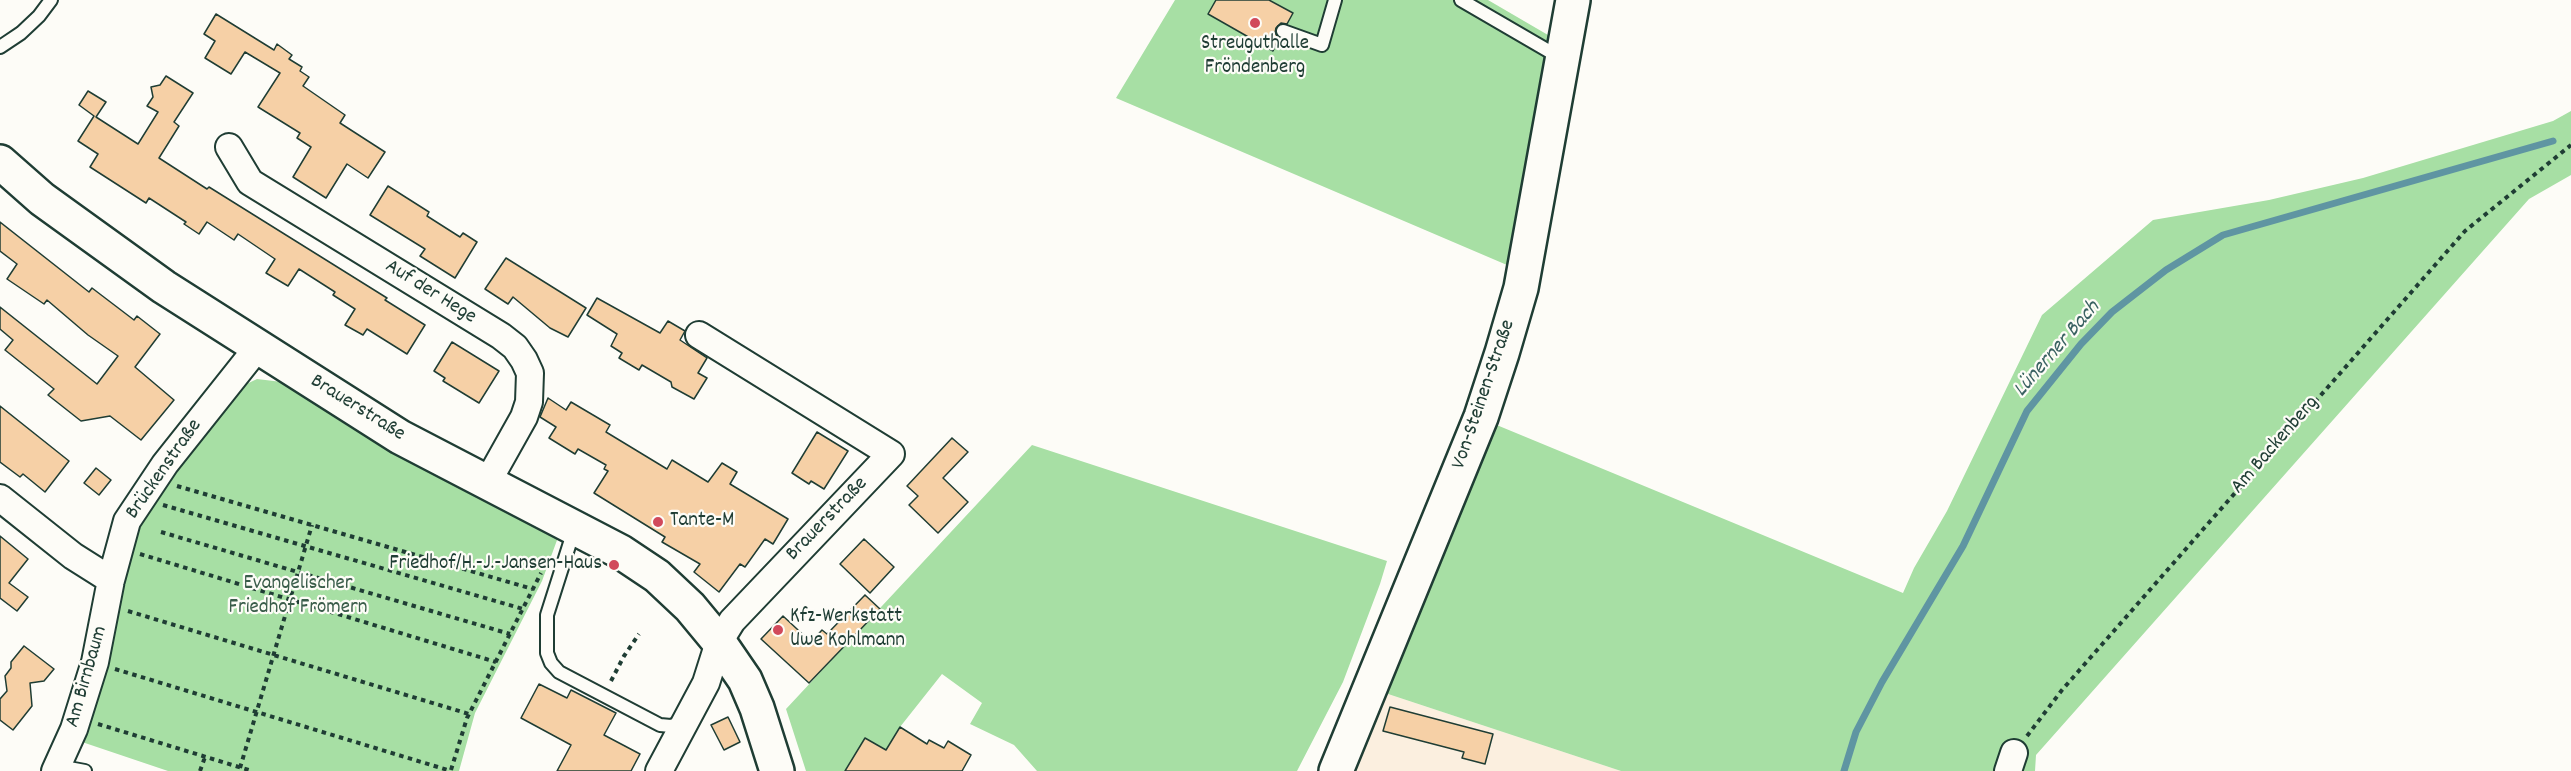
<!DOCTYPE html>
<html>
<head>
<meta charset="utf-8">
<style>
	body { margin:0 }
	canvas { display:block; background:#fdfcf7 }
</style>
</head>
<body>
<canvas width="2571" height="771"></canvas>
<script>
const ctx = document.querySelector('canvas').getContext('2d');
ctx.lineJoin = 'round';
function fill(path, color) { ctx.fillStyle = color; ctx.fill(path, 'evenodd'); }
const shape = rows => new Path2D(rows.map(r => 'M' + r).join(''));
function strokePath(path, color, width, dash) { ctx.strokeStyle = color; ctx.lineWidth = width; ctx.lineCap = dash ? 'butt' : 'round'; ctx.setLineDash(dash || []); ctx.stroke(path); }
function write(font, color, halo, rows, align = 'center') {
  ctx.font = font + ' Dekko,sans-serif'; ctx.lineWidth = 4.5; ctx.setLineDash([]); ctx.textBaseline = 'middle'; ctx.strokeStyle = halo; ctx.fillStyle = color; for (const [text, x, y, turn = 0] of rows) {
    ctx.save(); ctx.translate(x, y); ctx.rotate((+turn || 0) * Math.PI / 180); ctx.textAlign = isNaN(turn) ? turn : align; if (halo) ctx.strokeText(text, 0, 0); ctx.fillText(text, 0, 0); ctx.restore();
  }
}
fill(shape([
	[1376,690,1621,771,1340,771]
]), '#fbefdf');
fill(shape([
	[1175,0,1488,0,1560,42,1514,268,1116,98],
	[2571,111,2571,175,2529,199,2036,755,2035,771,1621,771,1376,690,1487,421,1903,593,1914,568,1947,511,2042,315,2153,220,2269,200,2363,178,2553,121],
	[257,379,282,382,348,426,452,484,560,532,542,581,475,713,459,771,168,771,82,742,130,547,146,508,236,389],
	[1032,445,1387,561,1380,584,1343,682,1297,771,1037,771,1014,745,970,724,982,703,942,674,900,727,886,750,865,738,845,771,806,771,786,709]
]), '#a7dfa4');
strokePath(shape([
	[1844,771,1856,732,1882,682,1963,546,2027,411,2081,344,2112,312,2166,270,2223,235,2553,141]
]), '#5f95a2', 7);
const building = shape([
	[1216,0,1269,0,1293,13,1287,24,1281,23,1276,28,1275,33,1279,38,1273,51,1208,14,1216,0],
	[216,14,274,50,277,44,292,55,289,59,302,67,300,71,309,77,303,86,345,115,340,123,385,152,368,178,347,164,326,198,293,177,311,147,297,138,300,133,258,107,280,73,245,52,231,74,205,58,215,41,204,34,216,14],
	[166,76,193,93,174,122,179,126,159,158,207,189,209,187,387,298,385,300,425,325,407,354,367,329,363,335,345,325,355,309,333,295,335,292,299,269,288,286,266,273,275,259,238,234,234,240,207,222,199,234,184,224,186,222,149,198,146,203,90,167,98,154,78,141,94,116,79,105,88,91,106,102,96,117,138,144,158,112,147,106,153,97,151,87,160,85,166,76],
	[388,186,429,212,427,216,460,237,463,233,477,242,455,278,420,256,425,249,370,215,388,186],
	[0,222,89,292,92,288,134,320,137,316,160,334,135,367,174,400,141,440,110,416,81,421,48,395,54,389,5,350,13,340,0,329,0,307,97,384,118,356,88,335,47,300,44,304,7,279,17,264,0,251,0,222],
	[506,258,586,308,568,337,550,328,513,297,508,304,485,289,506,258],
	[597,298,660,333,668,321,685,331,680,340,707,358,698,373,707,378,694,399,672,387,671,382,642,365,639,370,619,358,622,353,611,346,617,334,587,315,597,298],
	[452,342,499,371,479,403,443,381,445,378,434,371,452,342],
	[548,398,566,410,571,402,610,425,606,432,667,469,672,460,708,482,722,463,737,472,730,484,788,519,773,544,765,539,745,567,740,564,719,592,694,572,700,564,662,542,665,537,594,493,608,471,604,469,606,465,578,449,575,454,549,438,556,427,540,417,548,398],
	[0,406,69,461,45,492,23,474,20,477,0,462,0,406],
	[817,432,848,451,824,489,811,481,809,484,792,473,817,432],
	[952,438,968,452,943,478,968,502,938,533,909,505,918,496,907,486,952,438],
	[96,468,111,480,99,495,84,483,96,468],
	[0,536,28,559,9,583,28,597,17,611,0,598,0,536],
	[864,539,894,567,870,593,840,564,864,539],
	[865,595,880,609,809,683,761,639,783,616,811,642,822,630,827,634,865,595],
	[24,646,54,669,44,681,30,683,32,706,13,730,0,720,0,699,7,691,5,676,11,668,11,662,24,646],
	[539,684,567,698,571,690,616,713,604,735,640,754,631,771,557,771,571,745,521,718,539,684],
	[1390,707,1493,734,1485,764,1462,758,1464,752,1383,731,1390,707],
	[728,717,740,742,724,750,711,725,728,717],
	[900,727,927,744,929,740,944,748,948,741,971,755,962,771,845,771,865,738,886,750,900,727]
]);
fill(building, '#f6d0a6');
strokePath(building, '#1f3d34', 1.5);
const lane = shape([
	[1461,0,1559,57],
	[1283,31,1322,45,1335,0],
	[0,47,21,33,39,16,51,0],
	[574,530,547,615,547,653,551,663,559,672,660,725,671,726,684,722],
	[58,766,85,771]
]);
const street = shape([
	[229,147,250,182,501,336,515,347,524,360,530,373,529,402,524,417,487,483],
	[0,498,73,556,111,580],
	[55,771,74,729,95,662,111,580,127,521,165,464,258,347],
	[659,771,706,683,719,642,732,621,891,454,699,335],
	[2008,771,2014,753]
]);
const secondary = shape([
	[0,162,42,199,164,287,400,437,621,552,657,576,690,607,719,642,745,680,757,708,777,771],
	[1336,771,1481,417,1502,353,1521,288,1573,0]
]);
strokePath(lane, '#1f3d34', 16);
strokePath(street, '#1f3d34', 30);
strokePath(secondary, '#1f3d34', 38);
strokePath(shape([
	[177,486,533,589],
	[163,505,523,609],
	[161,532,510,634],
	[140,554,496,662],
	[128,611,469,714],
	[115,669,451,771],
	[611,681,624,656,639,634],
	[98,724,252,771],
	[2027,736,2062,690,2465,231,2571,145],
	[240,768,312,525],
	[451,770,467,718,541,573],
	[200,771,205,757]
]), '#1f3d34', 4, [4.5, 4.5]);
strokePath(lane, '#fdfcf7', 12);
strokePath(street, '#fdfcf7', 26);
strokePath(secondary, '#fdfcf7', 33);
for (const [x, y, r, color] of [
	[1255,23,6,"#d1495b"],
	[658,522,6,"#d1495b"],
	[614,565,6,"#d1495b"],
	[778,630,6,"#d1495b"]
]) { const dot = new Path2D(); dot.arc(x, y, r, 0, 2 * Math.PI); ctx.fillStyle = color; ctx.fill(dot); strokePath(dot, '#fdfcf7', 2); }
write('21px', '#1f3d34', '#fdfcf7', [
	["Streuguthalle",1255,45,"center"],
	["Fröndenberg",1255,69,"center"],
	["Tante-M",670,522],
	["Friedhof/H.-J.-Jansen-Haus",602,565,"right"],
	["Kfz-Werkstatt",790,618],
	["Uwe Kohlmann",790,642]
], 'left');
write('21px', '#1f3d34', '#fdfcf7', [
	["Auf der Hege",430,293,32],
	["Von-Steinen-Straße",1485,395,-71],
	["Brauerstraße",357,409,32],
	["Am Backenberg",2276,446,-49],
	["Brückenstraße",165,470,-55],
	["Brauerstraße",828,520,-46],
	["Am Birnbaum",88,677,-74]
]);
write('21px', '#3a5d4a', '#fdfcf7', [
	["Evangelischer",298,585],
	["Friedhof Frömern",298,609]
]);
write('italic 22px', '#3a6262', '#fdfcf7', [
	["Lünerner Bach",2058,350,-49]
]);
</script>
</body>
</html>
